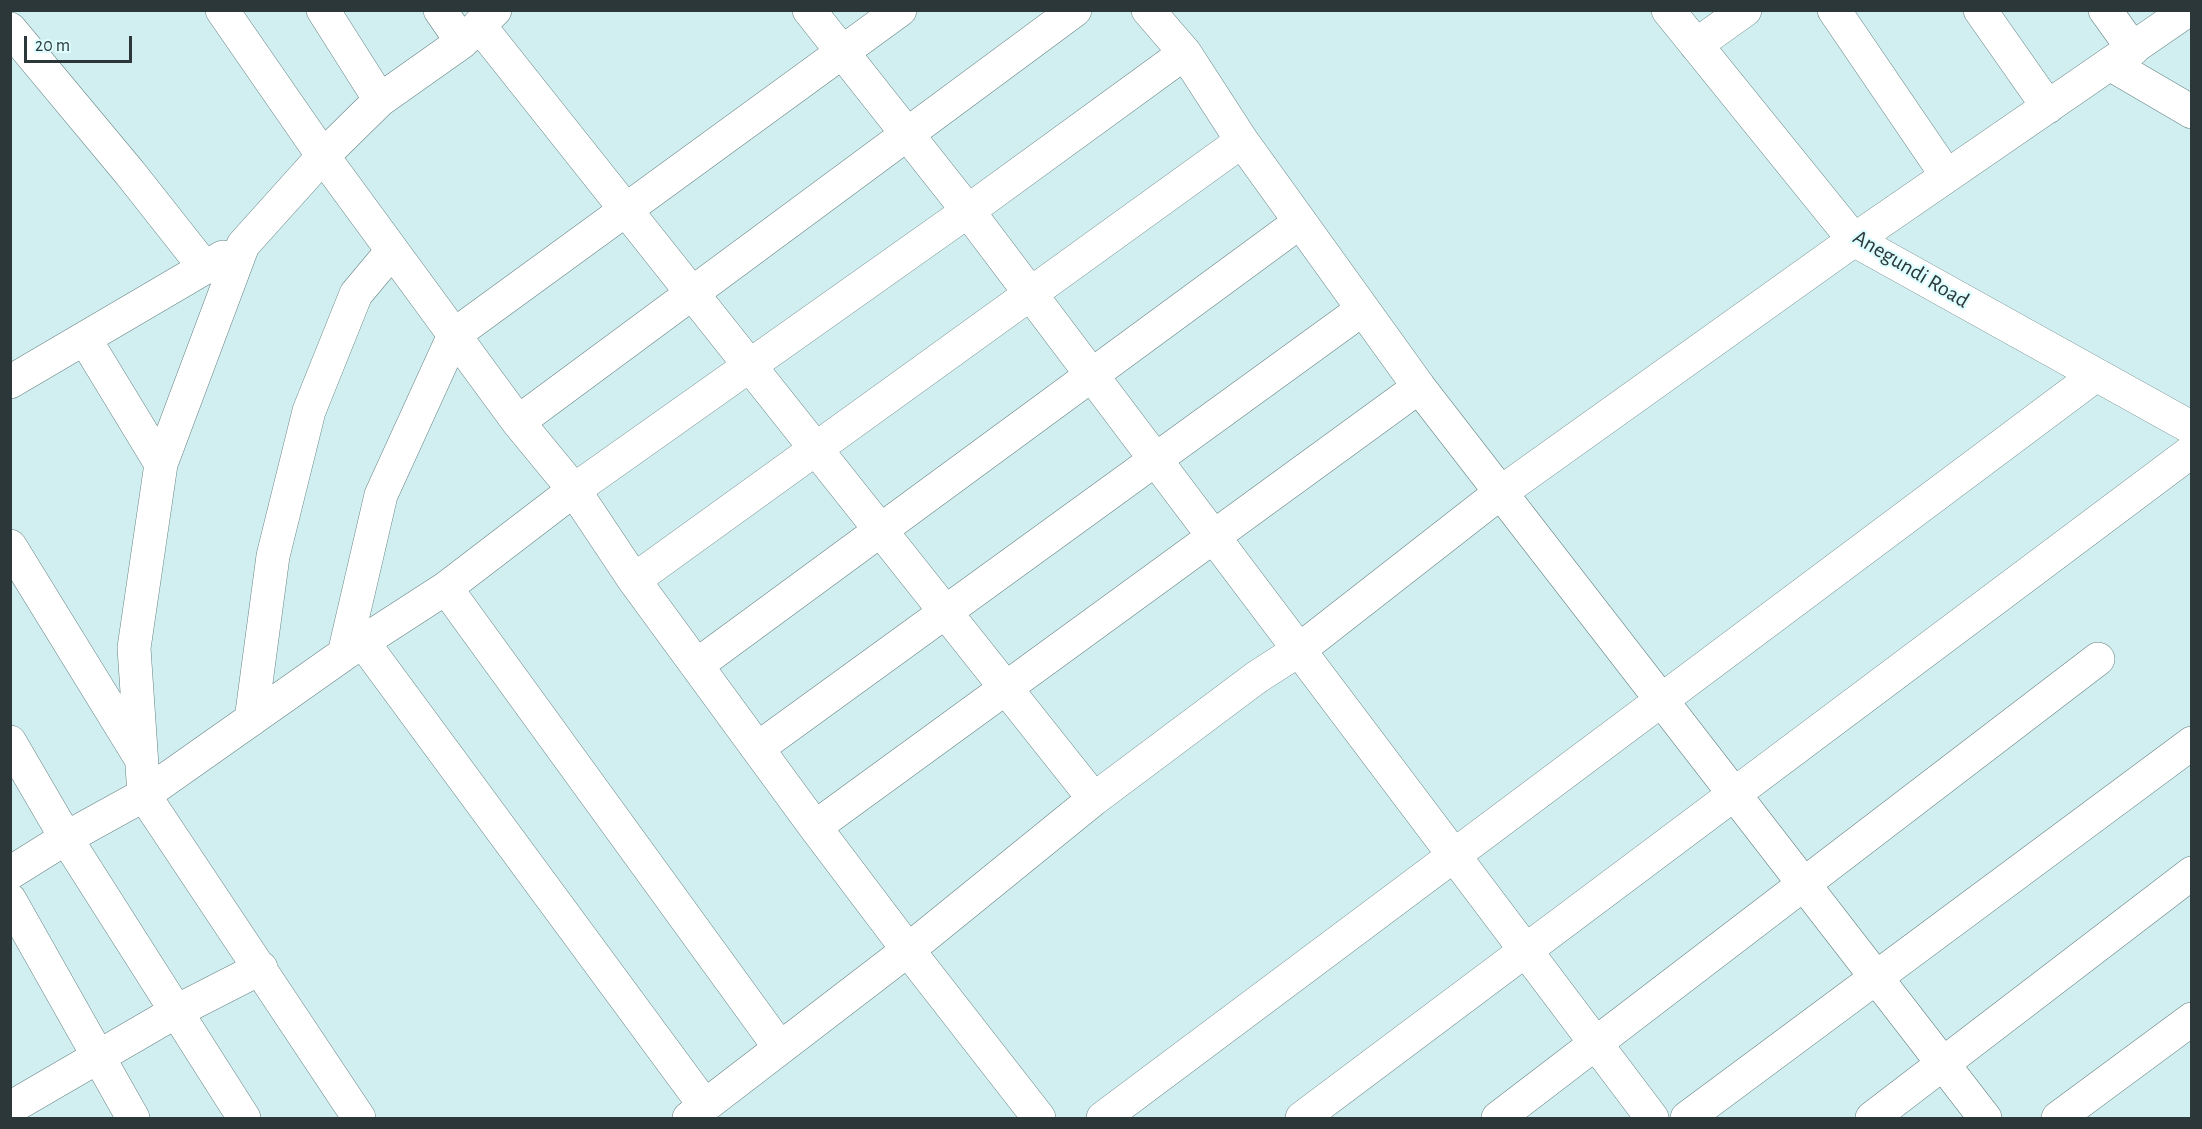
<!DOCTYPE html>
<html>
<head>
<meta charset="utf-8">
<style>
	body { margin:0 }
	#map { position:relative; width:2202px; height:1129px; overflow:hidden; background:#d1eff1; font-family:"Alegreya Sans",sans-serif }
	canvas { display:block }
	.frame { position:absolute; inset:0; border:12px solid #2b3738; pointer-events:none }
	.scale { position:absolute; left:24px; top:36px; width:108px; height:27px; box-sizing:border-box; border:3px solid #2b3738; border-top:0; padding-left:8px; font-size:18px; line-height:21px; white-space:nowrap; color:#2b3738; -webkit-text-stroke:4px #defdff; paint-order:stroke }
</style>
</head>
<body>
<div id="map">
<canvas width="2202" height="1129"></canvas>
<div class="frame"></div>
<div class="scale">20 m</div>
</div>
<script>
const ctx = document.querySelector('canvas').getContext('2d');
ctx.lineJoin = 'round';
const shape = rows => new Path2D(rows.map(r => 'M' + r).join(''));
function strokePath(path, color, width, dash) { ctx.strokeStyle = color; ctx.lineWidth = width; ctx.lineCap = dash ? 'butt' : 'round'; ctx.setLineDash(dash || []); ctx.stroke(path); }
function write(font, color, halo, rows, align = 'center') {
  ctx.font = font + ' "Alegreya Sans",sans-serif'; ctx.lineWidth = 4.5; ctx.setLineDash([]); ctx.textBaseline = 'middle'; ctx.strokeStyle = halo; ctx.fillStyle = color; for (const [text, x, y, turn = 0] of rows) {
    ctx.save(); ctx.translate(x, y); ctx.rotate((+turn || 0) * Math.PI / 180); ctx.textAlign = isNaN(turn) ? turn : align; if (halo) ctx.strokeText(text, 0, 0); ctx.fillText(text, 0, 0); ctx.restore();
  }
}
const minor = shape([
	[222,10,323,156,518,422,574,490,634,580,815,827,908,950,1039,1118],
	[323,10,380,100],
	[440,10,462,42],
	[809,10,968,211,1652,1118],
	[1148,10,1185,53,1242,141,1419,387,1985,1118],
	[1668,10,1854,240,2192,428],
	[1834,10,1947,176],
	[1980,10,2048,107],
	[2105,10,2133,49],
	[479,25,1094,799],
	[10,29,130,173,205,268],
	[1696,45,1745,10],
	[2110,64,2192,112],
	[85,339,161,464],
	[10,382,223,257],
	[518,422,1075,10],
	[10,546,140,757],
	[634,580,1242,141],
	[446,588,780,1048],
	[363,642,705,1106],
	[344,654,381,495,454,335,900,10],
	[697,665,1300,222],
	[251,720,273,556,309,411,356,294,392,251],
	[10,742,66,838,244,1118],
	[758,748,1363,309],
	[815,827,1419,387],
	[10,873,66,838,144,795,344,654,446,588,574,490,968,211,1185,53],
	[10,900,133,1118],
	[10,1108,177,1011,261,968],
	[359,1118,144,795,134,648,161,464,243,245,323,156,380,100,462,42,495,10],
	[689,1118,908,950,1094,799,1257,677,1299,650,1500,493,1854,240,2188,10],
	[1103,1118,2096,375],
	[1302,1118,2192,451],
	[1498,1118,2098,659],
	[1687,1118,2192,743],
	[1872,1118,2192,873],
	[2058,1118,2192,1019]
]);
strokePath(minor, '#668283', 34);
strokePath(minor, '#fff', 33);
write('22px', '#2b3738', '#defdff', [
	["Anegundi Road",1911,269,31]
]);
</script>
</body>
</html>
